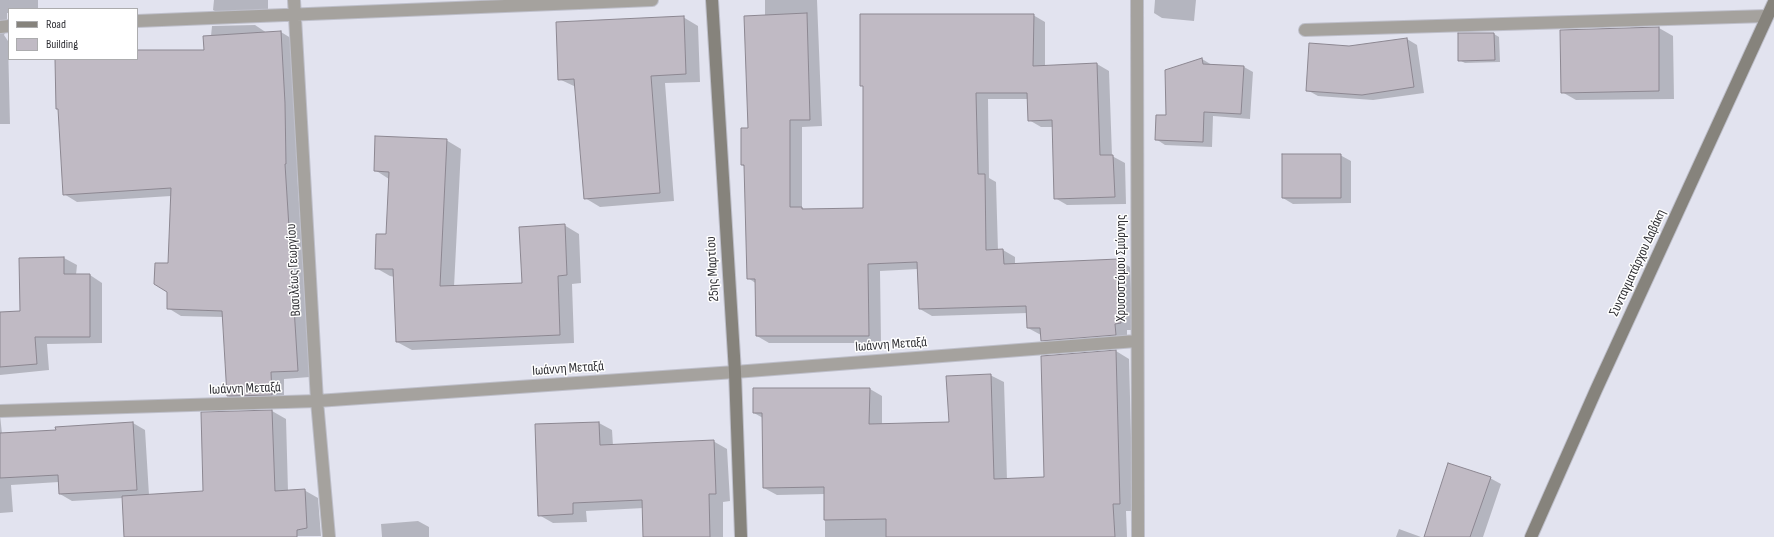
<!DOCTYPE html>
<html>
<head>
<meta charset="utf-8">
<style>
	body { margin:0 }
	#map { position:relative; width:1774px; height:537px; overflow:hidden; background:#e2e3ef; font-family:"Sofia Sans Condensed",sans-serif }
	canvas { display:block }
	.legend { position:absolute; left:8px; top:8px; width:130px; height:52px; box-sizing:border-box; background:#fff; border:1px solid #acacae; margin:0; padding:5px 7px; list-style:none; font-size:12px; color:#303035 }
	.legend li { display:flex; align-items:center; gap:8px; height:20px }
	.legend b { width:20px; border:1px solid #acacae }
</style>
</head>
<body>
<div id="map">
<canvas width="1774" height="537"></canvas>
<ul class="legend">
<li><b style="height:5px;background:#86837c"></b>Road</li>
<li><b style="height:11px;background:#c0bac4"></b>Building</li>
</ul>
</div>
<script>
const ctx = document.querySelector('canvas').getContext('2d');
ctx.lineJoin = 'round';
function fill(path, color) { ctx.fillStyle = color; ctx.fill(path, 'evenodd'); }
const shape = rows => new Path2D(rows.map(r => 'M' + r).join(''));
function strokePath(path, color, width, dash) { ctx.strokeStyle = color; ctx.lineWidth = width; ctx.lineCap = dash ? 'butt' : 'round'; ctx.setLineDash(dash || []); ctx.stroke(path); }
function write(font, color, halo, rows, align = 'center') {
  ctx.font = font + ' "Sofia Sans Condensed",sans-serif'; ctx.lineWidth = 3; ctx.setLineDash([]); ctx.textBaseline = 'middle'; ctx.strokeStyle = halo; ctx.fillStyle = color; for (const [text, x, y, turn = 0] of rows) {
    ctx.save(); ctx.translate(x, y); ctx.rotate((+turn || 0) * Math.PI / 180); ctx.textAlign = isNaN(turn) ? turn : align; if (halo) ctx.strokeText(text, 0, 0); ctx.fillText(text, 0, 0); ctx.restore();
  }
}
fill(shape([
	[0,0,38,0,38,9,9,9,9,13,7,13,7,29,4,35,8,41,10,124,0,124],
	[214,0,268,0,268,15,226,17,213,10],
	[765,0,817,0,822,126,802,127,802,208,806,210,864,209,864,87,861,85,1033,15,1045,22,1045,66,1097,64,1109,71,1112,156,1125,163,1126,204,1067,205,1055,198,1053,127,1041,127,1029,120,1028,99,988,99,989,178,996,182,998,251,1003,250,1015,257,1015,265,1118,260,1130,267,1133,330,1127,330,1127,341,1054,347,1042,340,1041,335,1028,328,1028,313,932,316,920,309,918,269,880,271,881,343,769,343,757,336,757,284,748,278,745,167,742,165,750,129,765,16],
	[1155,0,1196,0,1194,21,1162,18,1154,13],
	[683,17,698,26,700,82,665,83,674,201,600,207,585,198,576,87,559,79],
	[255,25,267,33,281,32,294,40,299,171,297,171,310,377,284,379,284,402,241,403,228,396,223,317,181,316,168,308,171,196,77,202,64,194,56,59,137,59,137,51,205,51,211,36,212,26],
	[1659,28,1673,36,1674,99,1576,100,1562,92],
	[1494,34,1499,37,1500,62,1465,63,1459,60],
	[1407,39,1417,45,1424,93,1373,100,1318,96,1307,90,1349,47],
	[1202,59,1212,65,1244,67,1253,72,1250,119,1213,116,1212,147,1165,145,1156,139,1167,117,1166,71],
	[446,140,461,149,454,287,523,283,564,225,579,234,581,283,572,284,574,343,412,350,397,342,395,277,390,276,376,268,387,235,389,179,375,170],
	[1340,155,1351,161,1351,203,1293,204,1283,198],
	[64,258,77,265,76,275,90,275,102,283,102,343,47,344,49,370,0,375,0,313,21,311,20,259],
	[1116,351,1129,359,1133,511,1126,511,1127,537,931,537,950,423,990,375,1004,382,1007,480,1045,478],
	[870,389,882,396,882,424,898,537,825,537,825,494,777,495,764,488,763,418,754,413],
	[272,411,286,419,288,491,304,490,318,498,321,536,124,537,123,498,72,501,60,494,59,482,11,485,13,512,0,513,0,415,2,434,57,431,133,423,145,430,149,495,204,492,202,413],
	[599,423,612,430,613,446,713,441,727,449,730,501,723,502,723,537,644,537,644,508,586,511,587,522,553,523,539,515],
	[1490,478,1501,484,1483,537,1425,537],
	[418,521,429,527,429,537,382,537,381,524],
	[1399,529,1421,537,1396,537]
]), '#0003');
const building = shape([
	[807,13,810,120,790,120,790,207,802,207,802,209,863,208,863,86,860,86,860,14,1034,14,1033,66,1097,63,1100,155,1113,155,1115,197,1054,199,1052,120,1028,121,1027,93,976,93,978,174,985,174,986,250,1003,249,1004,264,1118,259,1121,323,1115,324,1116,335,1041,341,1040,328,1027,328,1026,306,919,309,917,262,868,264,869,336,756,336,755,279,747,279,744,165,741,165,741,128,748,128,744,16,807,13],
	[684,16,686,74,651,76,660,193,584,199,574,79,558,80,556,22,684,16],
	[1659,27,1659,91,1561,93,1560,30,1659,27],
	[281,31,285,103,286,164,285,164,298,371,271,372,272,395,227,396,222,311,167,309,167,292,154,284,155,263,168,263,171,188,63,195,58,109,56,109,55,59,137,59,137,50,204,50,203,36,281,31],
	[1458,33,1494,33,1495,60,1458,61,1458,33],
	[1407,38,1414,87,1362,95,1306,91,1309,43,1349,46,1407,38],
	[1202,58,1203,64,1244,66,1241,114,1204,112,1203,142,1155,140,1156,115,1166,115,1165,70,1202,58],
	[375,136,447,139,440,286,522,283,519,227,565,224,567,275,558,276,560,335,396,342,393,269,375,269,376,234,386,234,389,172,374,171,375,136],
	[1282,154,1341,154,1341,198,1282,198,1282,154],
	[64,257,64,274,90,274,90,337,35,337,37,364,0,367,0,312,20,311,19,258,64,257],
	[1116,350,1120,504,1113,504,1115,537,886,537,886,519,824,520,824,487,763,488,762,413,753,413,753,388,870,388,869,424,949,422,946,376,991,374,994,479,1044,477,1041,356,1116,350],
	[272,410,275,491,305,489,307,528,297,530,297,537,124,537,122,496,203,491,201,412,272,410],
	[133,422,137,490,59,494,58,475,0,478,0,433,56,430,55,427,133,422],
	[599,422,600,445,714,440,716,494,709,494,710,537,643,537,642,500,573,503,573,514,538,516,535,424,599,422],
	[1448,463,1491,477,1470,537,1424,537,1448,463]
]);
fill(building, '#c0bac4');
strokePath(building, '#8c8791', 1);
const street = shape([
	[294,0,317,401,329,537],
	[1137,0,1138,537],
	[137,21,652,0],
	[0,27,9,26],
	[1305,30,1767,16],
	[0,411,317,401,735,372,1136,341]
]);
const secondary = shape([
	[712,0,735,372,741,537],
	[1531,537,1596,390,1774,2]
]);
strokePath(street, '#bebfca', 14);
strokePath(secondary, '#bebfca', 14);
strokePath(street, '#a5a29e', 12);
strokePath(secondary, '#86837c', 12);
write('14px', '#303035', '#fff', [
	["Συνταγματάρχου Δαβάκη",1638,263,-65],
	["Χρυσοστόμου Σμύρνης",1121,268,-90],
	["25ης Μαρτίου",713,269,-93],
	["Βασιλέως Γεωργίου",294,270,-93],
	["Ιωάννη Μεταξά",891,345,-4],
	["Ιωάννη Μεταξά",568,369,-4],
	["Ιωάννη Μεταξά",245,389,-2]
]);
</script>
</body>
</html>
